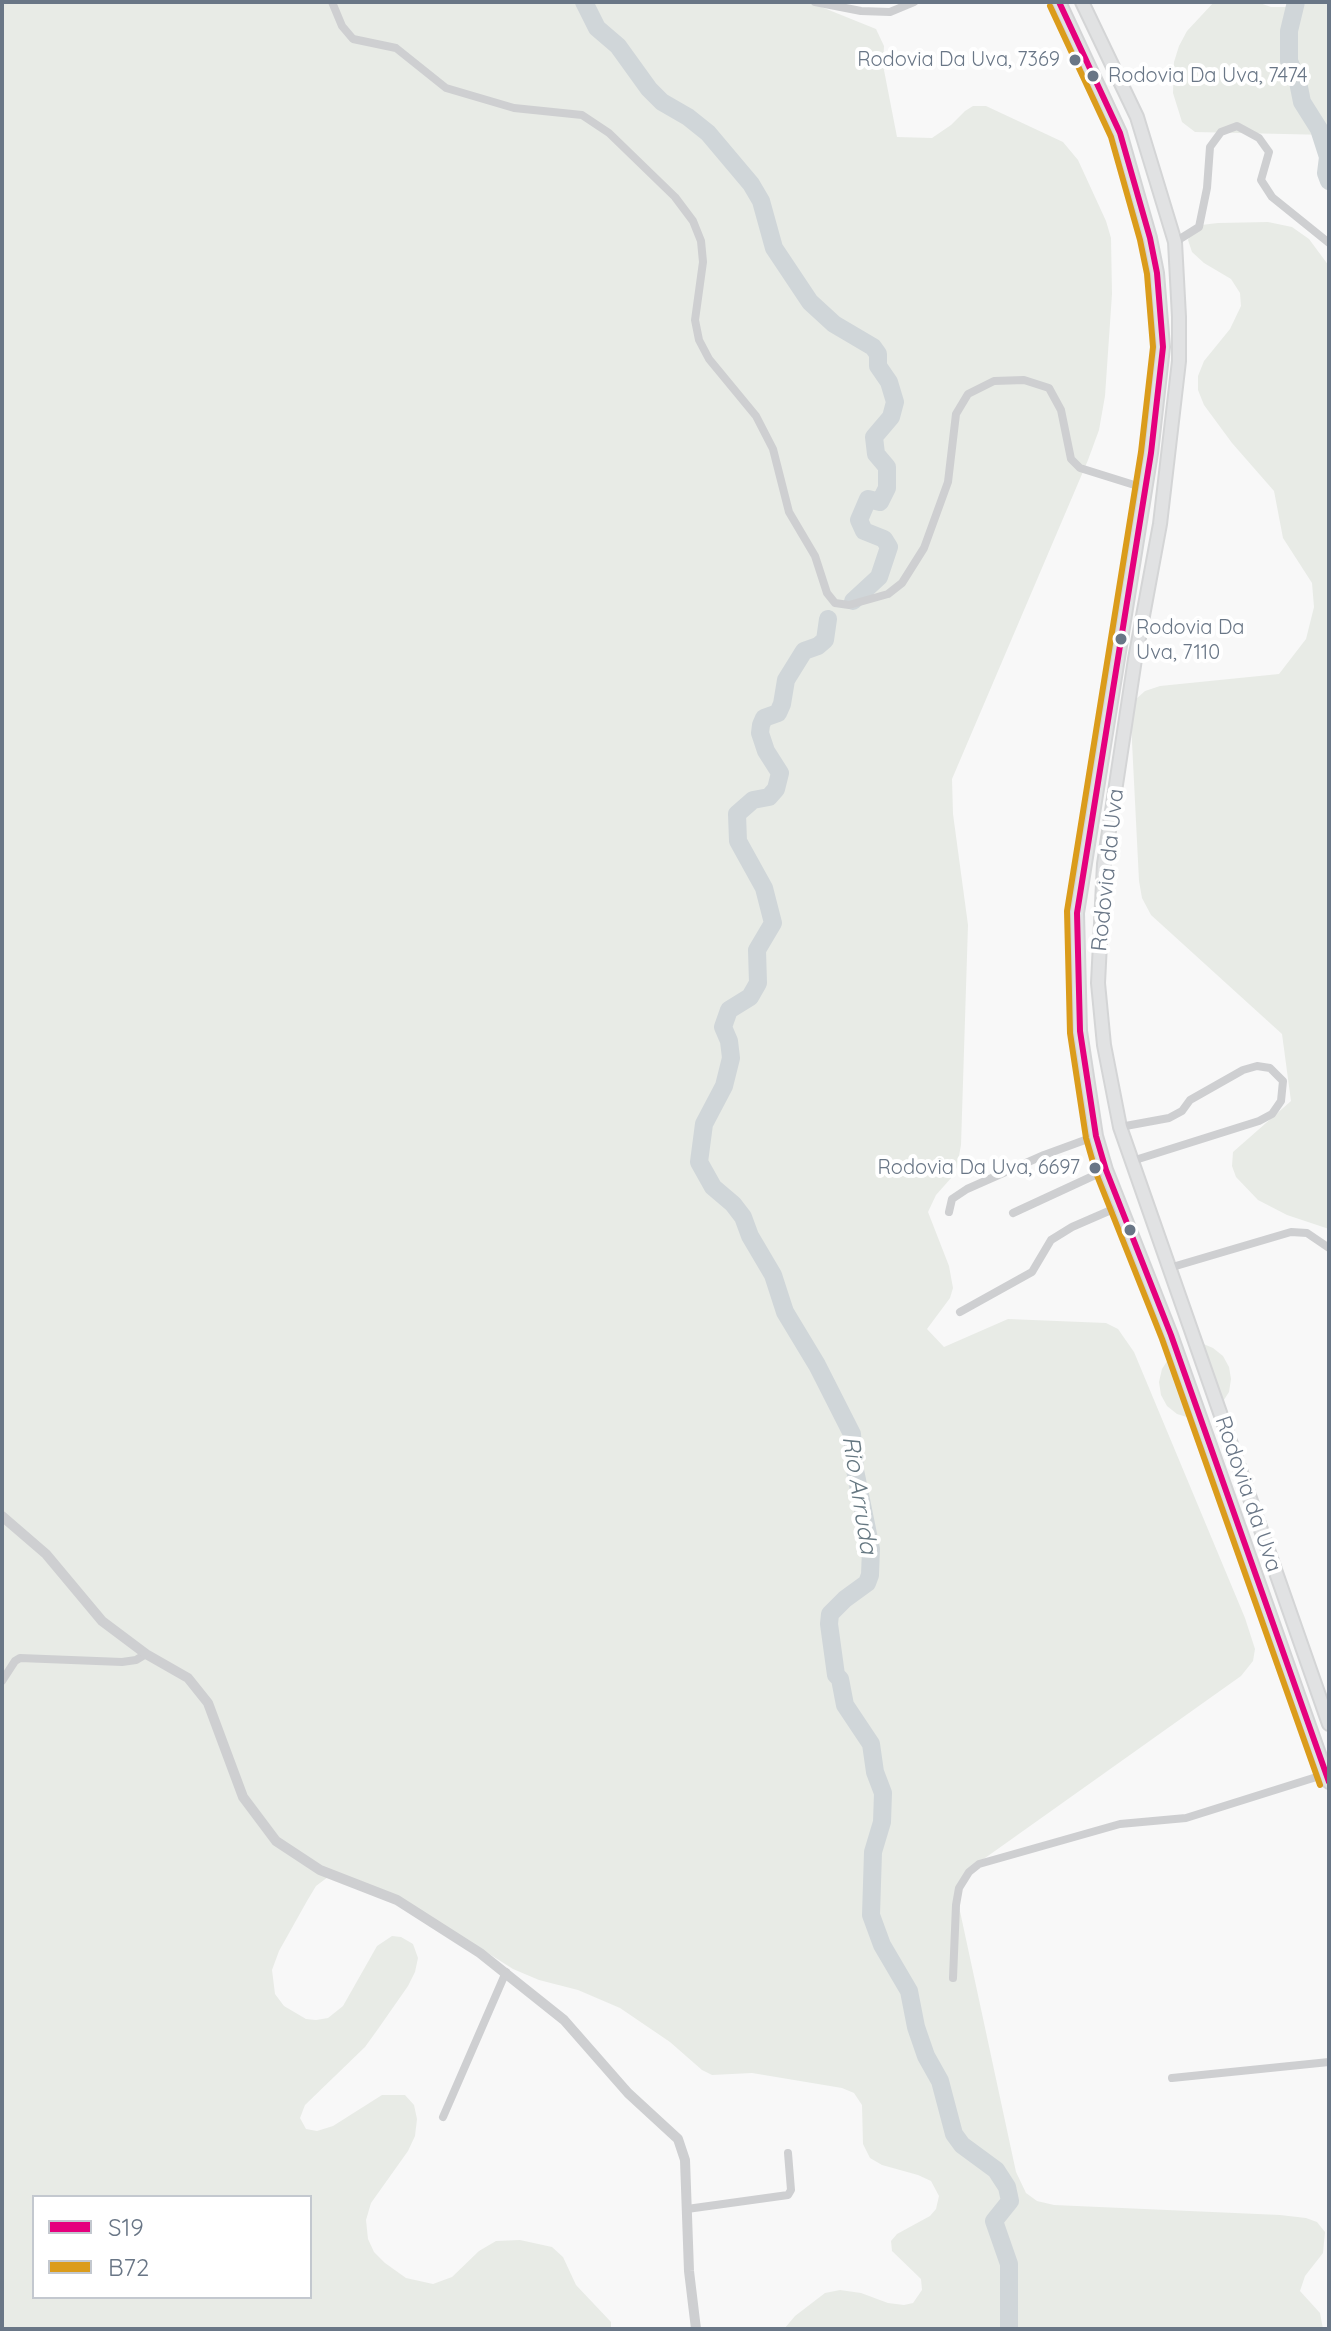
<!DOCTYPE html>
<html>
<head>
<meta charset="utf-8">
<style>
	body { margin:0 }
	#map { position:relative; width:1331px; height:2331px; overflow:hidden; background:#f8f8f8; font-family:Quicksand,sans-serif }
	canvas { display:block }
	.frame { position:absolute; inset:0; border:4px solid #697686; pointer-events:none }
	.legend { position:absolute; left:32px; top:2195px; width:280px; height:104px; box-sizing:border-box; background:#fff; border:2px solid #c3c8cf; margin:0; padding:10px 14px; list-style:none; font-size:24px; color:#697686 }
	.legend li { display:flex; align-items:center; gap:16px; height:40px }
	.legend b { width:40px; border:2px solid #c3c8cf }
</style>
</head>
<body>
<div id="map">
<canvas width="1331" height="2331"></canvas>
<div class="frame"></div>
<ul class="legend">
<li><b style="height:10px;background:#e5007d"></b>S19</li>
<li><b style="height:10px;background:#db9c1b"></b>B72</li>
</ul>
</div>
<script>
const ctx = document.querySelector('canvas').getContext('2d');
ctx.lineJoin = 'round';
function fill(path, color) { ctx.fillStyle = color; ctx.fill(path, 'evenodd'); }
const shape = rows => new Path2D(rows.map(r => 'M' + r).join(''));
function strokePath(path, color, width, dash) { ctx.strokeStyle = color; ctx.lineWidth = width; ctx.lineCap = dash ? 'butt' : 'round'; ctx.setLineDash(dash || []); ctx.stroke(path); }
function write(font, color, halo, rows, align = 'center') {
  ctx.font = font + ' Quicksand,sans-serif'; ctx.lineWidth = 8; ctx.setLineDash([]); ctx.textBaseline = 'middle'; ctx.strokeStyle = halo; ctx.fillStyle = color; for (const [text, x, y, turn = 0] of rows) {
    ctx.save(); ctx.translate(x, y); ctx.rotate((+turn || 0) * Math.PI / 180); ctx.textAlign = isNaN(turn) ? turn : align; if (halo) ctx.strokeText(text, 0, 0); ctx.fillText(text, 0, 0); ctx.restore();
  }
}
fill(shape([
	[2,2,809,2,876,29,884,46,883,65,897,137,932,138,951,125,965,111,973,106,986,106,1063,142,1078,160,1106,221,1111,238,1112,294,1105,396,1099,430,1088,460,952,779,953,814,968,925,961,1145,957,1167,952,1177,936,1195,928,1212,949,1266,953,1288,950,1298,927,1329,944,1347,1008,1319,1106,1323,1118,1329,1134,1352,1245,1618,1255,1649,1253,1661,1241,1676,971,1868,962,1880,958,1902,1016,2172,1026,2193,1037,2201,1054,2205,1280,2215,1306,2218,1317,2222,1325,2232,1323,2253,1305,2276,1300,2291,1320,2313,1323,2329,784,2329,795,2316,825,2293,840,2290,861,2293,888,2303,904,2305,913,2303,922,2290,921,2279,892,2251,891,2241,897,2234,930,2216,936,2209,939,2196,931,2181,918,2175,882,2165,870,2158,863,2144,862,2105,854,2093,842,2088,752,2073,712,2075,702,2070,670,2042,620,2008,578,1990,539,1980,513,1969,420,1910,328,1877,316,1886,307,1901,279,1951,272,1970,275,1994,284,2006,306,2019,316,2020,328,2018,343,2006,377,1946,392,1936,401,1937,413,1944,418,1958,415,1972,408,1986,378,2029,365,2047,305,2105,300,2118,306,2129,317,2131,333,2126,382,2095,405,2095,414,2105,417,2119,415,2136,408,2151,371,2203,366,2220,368,2239,374,2252,385,2263,406,2278,433,2284,452,2277,479,2251,496,2241,520,2240,552,2247,563,2257,576,2285,611,2322,611,2329,2,2329],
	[34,2197,310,2197,310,2297,34,2297],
	[1214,2,1257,2,1271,7,1301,7,1308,2,1329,2,1329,135,1195,132,1182,122,1173,93,1174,62,1179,46,1187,31],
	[1268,222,1292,227,1309,239,1329,266,1329,1229,1287,1215,1258,1200,1236,1177,1232,1166,1233,1152,1291,1101,1282,1034,1151,915,1142,898,1139,881,1132,742,1131,716,1136,699,1145,691,1160,686,1279,674,1306,639,1314,607,1312,583,1283,538,1274,491,1232,443,1204,405,1198,390,1198,376,1204,361,1230,329,1241,306,1240,293,1231,279,1204,263,1192,252,1188,240,1191,232,1201,225,1218,223],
	[1201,1343,1213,1348,1223,1356,1229,1367,1231,1379,1229,1392,1222,1403],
	[1169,1358,1190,1418,1177,1414,1167,1406,1161,1395,1159,1382,1162,1369]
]), '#e8ebe6');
strokePath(shape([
	[584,2,597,28,618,46,649,89,662,102,688,117,708,133,751,184,761,201,774,248,810,302,834,324,873,347,878,354,878,366,889,382,895,402,891,417,874,437,876,454,887,467,887,488,880,502,868,499,859,520,864,531,884,539,889,547,879,577,853,601],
	[1296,2,1289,31,1289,61,1298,82,1302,102,1319,129,1328,157,1326,173,1329,181],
	[828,619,825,640,818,646,804,651,786,680,782,704,778,713,764,718,761,725,760,733,766,751,780,773,776,789,769,797,753,800,737,814,738,841,764,888,773,923,757,950,758,983,750,997,729,1010,723,1027,729,1041,731,1058,724,1086,704,1124,699,1162,713,1187,733,1204,743,1217,750,1236,773,1275,785,1312,817,1365,852,1434,855,1470,871,1549,870,1575,867,1583,845,1599,830,1614,829,1624,836,1675,840,1679,845,1705,871,1744,875,1772,883,1793,882,1822,873,1852,871,1915,882,1945,909,1991,916,2027,926,2056,940,2081,954,2134,962,2145,996,2170,1007,2187,1010,2201,994,2221,1009,2264,1009,2329]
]), '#d0d6d9', 18);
const primary = shape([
	[1059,2,1120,133,1150,238,1157,273,1163,347,1151,453,1077,913,1080,1031,1096,1136,1106,1170,1171,1335,1329,1782],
	[1082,2,1137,117,1175,242,1179,317,1179,361,1160,524,1135,659,1104,864,1098,983,1104,1045,1120,1127,1329,1724]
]);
strokePath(primary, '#d4d5d6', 16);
strokePath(shape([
	[332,2,342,26,353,39,396,48,446,88,514,108,582,115,609,133,675,197,693,221,701,241,703,262,695,320,699,340,709,359,756,416,773,449,789,512,815,556,827,593,835,603,849,605,888,594,902,583,924,548,948,482,956,414,968,394,994,381,1024,380,1049,388,1061,410,1071,459,1080,468,1144,488],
	[815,2,861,11,890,12,914,2],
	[1175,242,1199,227,1207,188,1210,147,1221,132,1237,126,1259,138,1269,152,1261,180,1272,197,1329,243],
	[1120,1127,1169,1118,1182,1111,1190,1100,1243,1070,1257,1066,1270,1068,1283,1081,1281,1101,1272,1114,1259,1121,1132,1161],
	[949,1212,952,1199,967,1189,1044,1155,1096,1136],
	[1013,1213,1106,1170],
	[1169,1268,1291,1232,1307,1233,1329,1248],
	[960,1312,1032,1272,1051,1240,1072,1227,1118,1207],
	[2,1681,15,1661,20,1658,122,1662,136,1660,146,1654],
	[953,1978,956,1905,959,1888,969,1872,979,1864,1120,1824,1186,1818,1326,1774],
	[1172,2078,1329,2062],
	[443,2117,506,1972],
	[687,2209,788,2195,791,2190,788,2153]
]), '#cecfd1', 8);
strokePath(shape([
	[2,1516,46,1554,102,1621,146,1654,188,1678,208,1703,243,1797,276,1841,320,1870,397,1900,480,1953,564,2020,628,2093,678,2139,685,2160,689,2271,696,2329]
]), '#cecfd1', 10);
strokePath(primary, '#e1e2e3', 12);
strokePath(shape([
	[1059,2,1120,133,1150,238,1157,273,1163,347,1151,453,1077,913,1080,1031,1096,1136,1106,1170,1171,1335,1329,1782]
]), '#e5007d', 6);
strokePath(shape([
	[1050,6,1111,137,1140,240,1147,274,1153,347,1141,452,1067,911,1070,1033,1086,1138,1096,1173,1162,1339,1320,1785]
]), '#db9c1b', 6);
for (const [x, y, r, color] of [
	[1075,60,7,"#697686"],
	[1093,76,7,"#697686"],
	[1121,639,7,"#697686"],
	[1095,1168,7,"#697686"],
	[1130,1230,7,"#697686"]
]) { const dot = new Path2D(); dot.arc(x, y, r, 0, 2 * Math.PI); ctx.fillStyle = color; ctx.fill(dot); strokePath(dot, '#fff', 3); }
write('20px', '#697686', '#fff', [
	["Rodovia Da Uva, 7369",1060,60],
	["Rodovia Da Uva, 7474",1108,76,"left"],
	["Rodovia Da",1136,628,"left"],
	["Uva, 7110",1136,653,"left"],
	["Rodovia Da Uva, 6697",1080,1168]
], 'right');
write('22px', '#697686', '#fff', [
	["Rodovia da Uva",1108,870,-84],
	["Rodovia da Uva",1248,1494,71]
]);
write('italic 24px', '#657781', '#fff', [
	["Rio Arruda",859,1495,81]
]);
</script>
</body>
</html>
